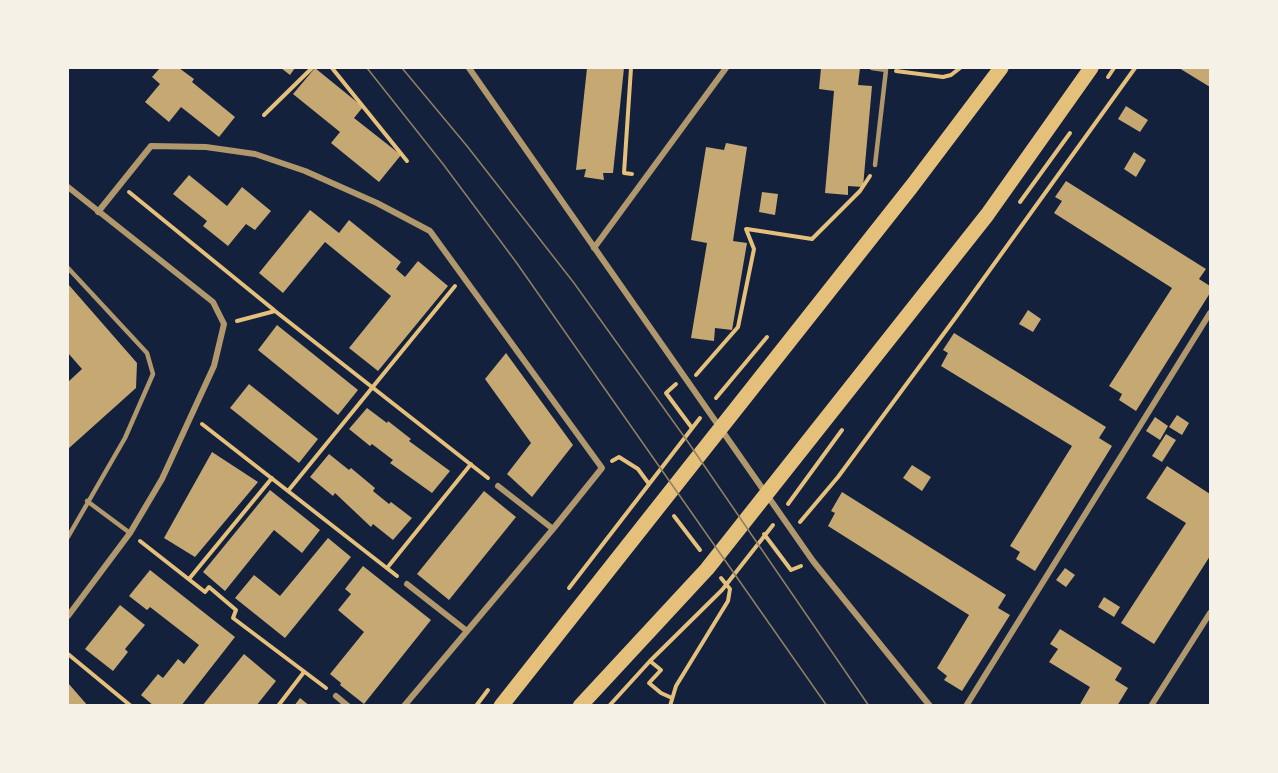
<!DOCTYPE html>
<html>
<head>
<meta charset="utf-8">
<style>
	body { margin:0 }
	#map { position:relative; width:1278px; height:773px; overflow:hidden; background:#14213d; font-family:"Exo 2",sans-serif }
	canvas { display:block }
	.frame { position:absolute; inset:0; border:69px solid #f6f1e7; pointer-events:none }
</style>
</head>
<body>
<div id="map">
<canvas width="1278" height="773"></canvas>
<div class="frame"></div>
</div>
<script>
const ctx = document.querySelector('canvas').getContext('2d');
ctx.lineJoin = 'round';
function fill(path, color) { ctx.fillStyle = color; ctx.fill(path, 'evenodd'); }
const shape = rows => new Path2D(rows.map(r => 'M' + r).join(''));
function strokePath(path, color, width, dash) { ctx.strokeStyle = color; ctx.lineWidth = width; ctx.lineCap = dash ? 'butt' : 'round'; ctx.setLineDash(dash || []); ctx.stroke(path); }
fill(shape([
	[160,68,179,68,194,79,192,82,235,117,219,137,181,107,169,122,145,102,160,84,152,77],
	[281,68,295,68,290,75],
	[315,68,363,107,354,118,401,155,379,182,331,143,340,132,293,94],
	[587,68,624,68,613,173,603,173,604,180,584,177,586,169,576,170],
	[821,68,860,68,858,85,872,86,863,187,848,186,848,195,825,193,834,91,819,89],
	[1179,68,1210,68,1210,87],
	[1126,106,1148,120,1140,132,1118,119],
	[726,143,747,147,733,241,747,243,732,330,715,328,714,341,691,338,707,243,691,240,706,147,724,150],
	[1134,152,1146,160,1136,177,1124,169],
	[189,175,227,206,242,187,271,211,255,230,246,224,228,246,203,226,207,221,173,194],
	[1066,181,1206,269,1199,279,1210,286,1210,293,1136,411,1119,400,1122,394,1109,386,1172,288,1054,213,1062,201,1055,197],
	[762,192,778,194,775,215,759,212],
	[310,210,339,233,349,220,401,262,396,269,405,277,418,261,448,286,378,371,349,348,391,296,325,242,283,293,259,273],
	[68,284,137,363,136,388,68,449,68,382,82,369,68,353],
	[1028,310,1041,319,1033,332,1019,324],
	[277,325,358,390,338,415,258,350],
	[954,333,1106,427,1099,438,1112,446,1035,571,1016,559,1020,552,1010,546,1072,446,941,366,948,353,943,350],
	[506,353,573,445,532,497,507,474,531,443,485,379],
	[249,384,318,439,299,463,230,408],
	[367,408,387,423,388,421,411,439,409,441,450,471,432,493,390,463,393,460,372,444,370,446,349,429],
	[1177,415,1189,423,1182,435,1169,427],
	[1155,417,1168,426,1160,440,1146,431],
	[1166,434,1176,440,1162,462,1152,456],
	[212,452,258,482,195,557,164,538],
	[329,454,349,470,351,468,375,488,373,491,389,504,391,502,412,518,393,540,373,524,371,527,335,493,333,496,310,477],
	[912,465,931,477,922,491,903,478],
	[1167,466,1210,494,1210,556,1154,644,1121,623,1186,523,1146,498],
	[270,490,320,530,302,553,274,530,225,591,203,572],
	[484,491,516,517,449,600,417,574],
	[842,492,1006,595,998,608,1010,615,962,691,944,680,947,676,937,668,969,615,828,526,835,513,831,511],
	[328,538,351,557,285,638,235,598,254,575,280,596],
	[363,566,431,620,364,704,340,685,341,683,330,674,364,632,338,610,351,594,345,589],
	[1065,568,1075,575,1066,587,1056,580],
	[150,570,235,637,181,706,154,706,141,695,158,674,163,678,178,659,184,664,199,645,150,607,147,610,129,596],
	[1104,597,1120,607,1114,617,1098,607],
	[120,605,145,625,125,649,128,652,113,671,85,649],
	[1060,629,1122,668,1115,680,1128,688,1117,706,1079,706,1090,687,1049,662,1058,649,1050,644],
	[244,654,276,681,256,706,202,706],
	[68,683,88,706,68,706],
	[300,698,310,706,294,706]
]), '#c6a872');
strokePath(shape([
	[332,68,407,161],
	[631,68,624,173,632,174],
	[896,71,943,77,951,75,960,68],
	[1108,77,1114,68],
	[264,115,312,68],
	[129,192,274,310],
	[1020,202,1070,133],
	[747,229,812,239,860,191,870,176],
	[237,321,275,311,488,478],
	[696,375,738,327,754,249,746,229],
	[676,384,666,393,692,428],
	[716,398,767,337],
	[202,424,397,576],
	[612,461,619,457,638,469,649,484],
	[288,491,455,286],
	[788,504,842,430],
	[674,516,700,550],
	[800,522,838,477,956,317,1135,68],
	[764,534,791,570,801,566],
	[140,541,205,592,209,587,236,610,233,618,326,688],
	[387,568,471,464],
	[189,579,272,478],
	[569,588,700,418],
	[68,654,131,706],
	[650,661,661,670,649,683,661,693,672,698],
	[278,706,304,672],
	[476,706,488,690],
	[609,706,650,661,722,590,773,525],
	[670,706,676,686,728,601,730,589,721,578]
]), '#e5c07b', 4);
strokePath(shape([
	[872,68,886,70,875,165],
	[68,268,147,353,153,374,125,438,68,537],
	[87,501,130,533]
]), '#b1986c', 4.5);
strokePath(shape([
	[469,68,813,561,930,706],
	[68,187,213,302,224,324,214,366,162,479,130,533,68,616],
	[98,212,151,146,206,147,255,154,305,171,377,203,430,231,602,468,553,529,404,706],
	[594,248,726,68],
	[498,486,553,529],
	[407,584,467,631],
	[336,696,348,706],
	[966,706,1210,313],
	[1151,706,1210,613]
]), '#b1986c', 6);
strokePath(shape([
	[501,706,912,186,1001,68],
	[580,706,707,569,987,215,1091,68]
]), '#e5c07b', 15);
strokePath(shape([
	[367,68,443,164,516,262,827,706],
	[402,68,467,146,574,283,688,442,869,706]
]), '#918062', 1.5);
</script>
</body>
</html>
